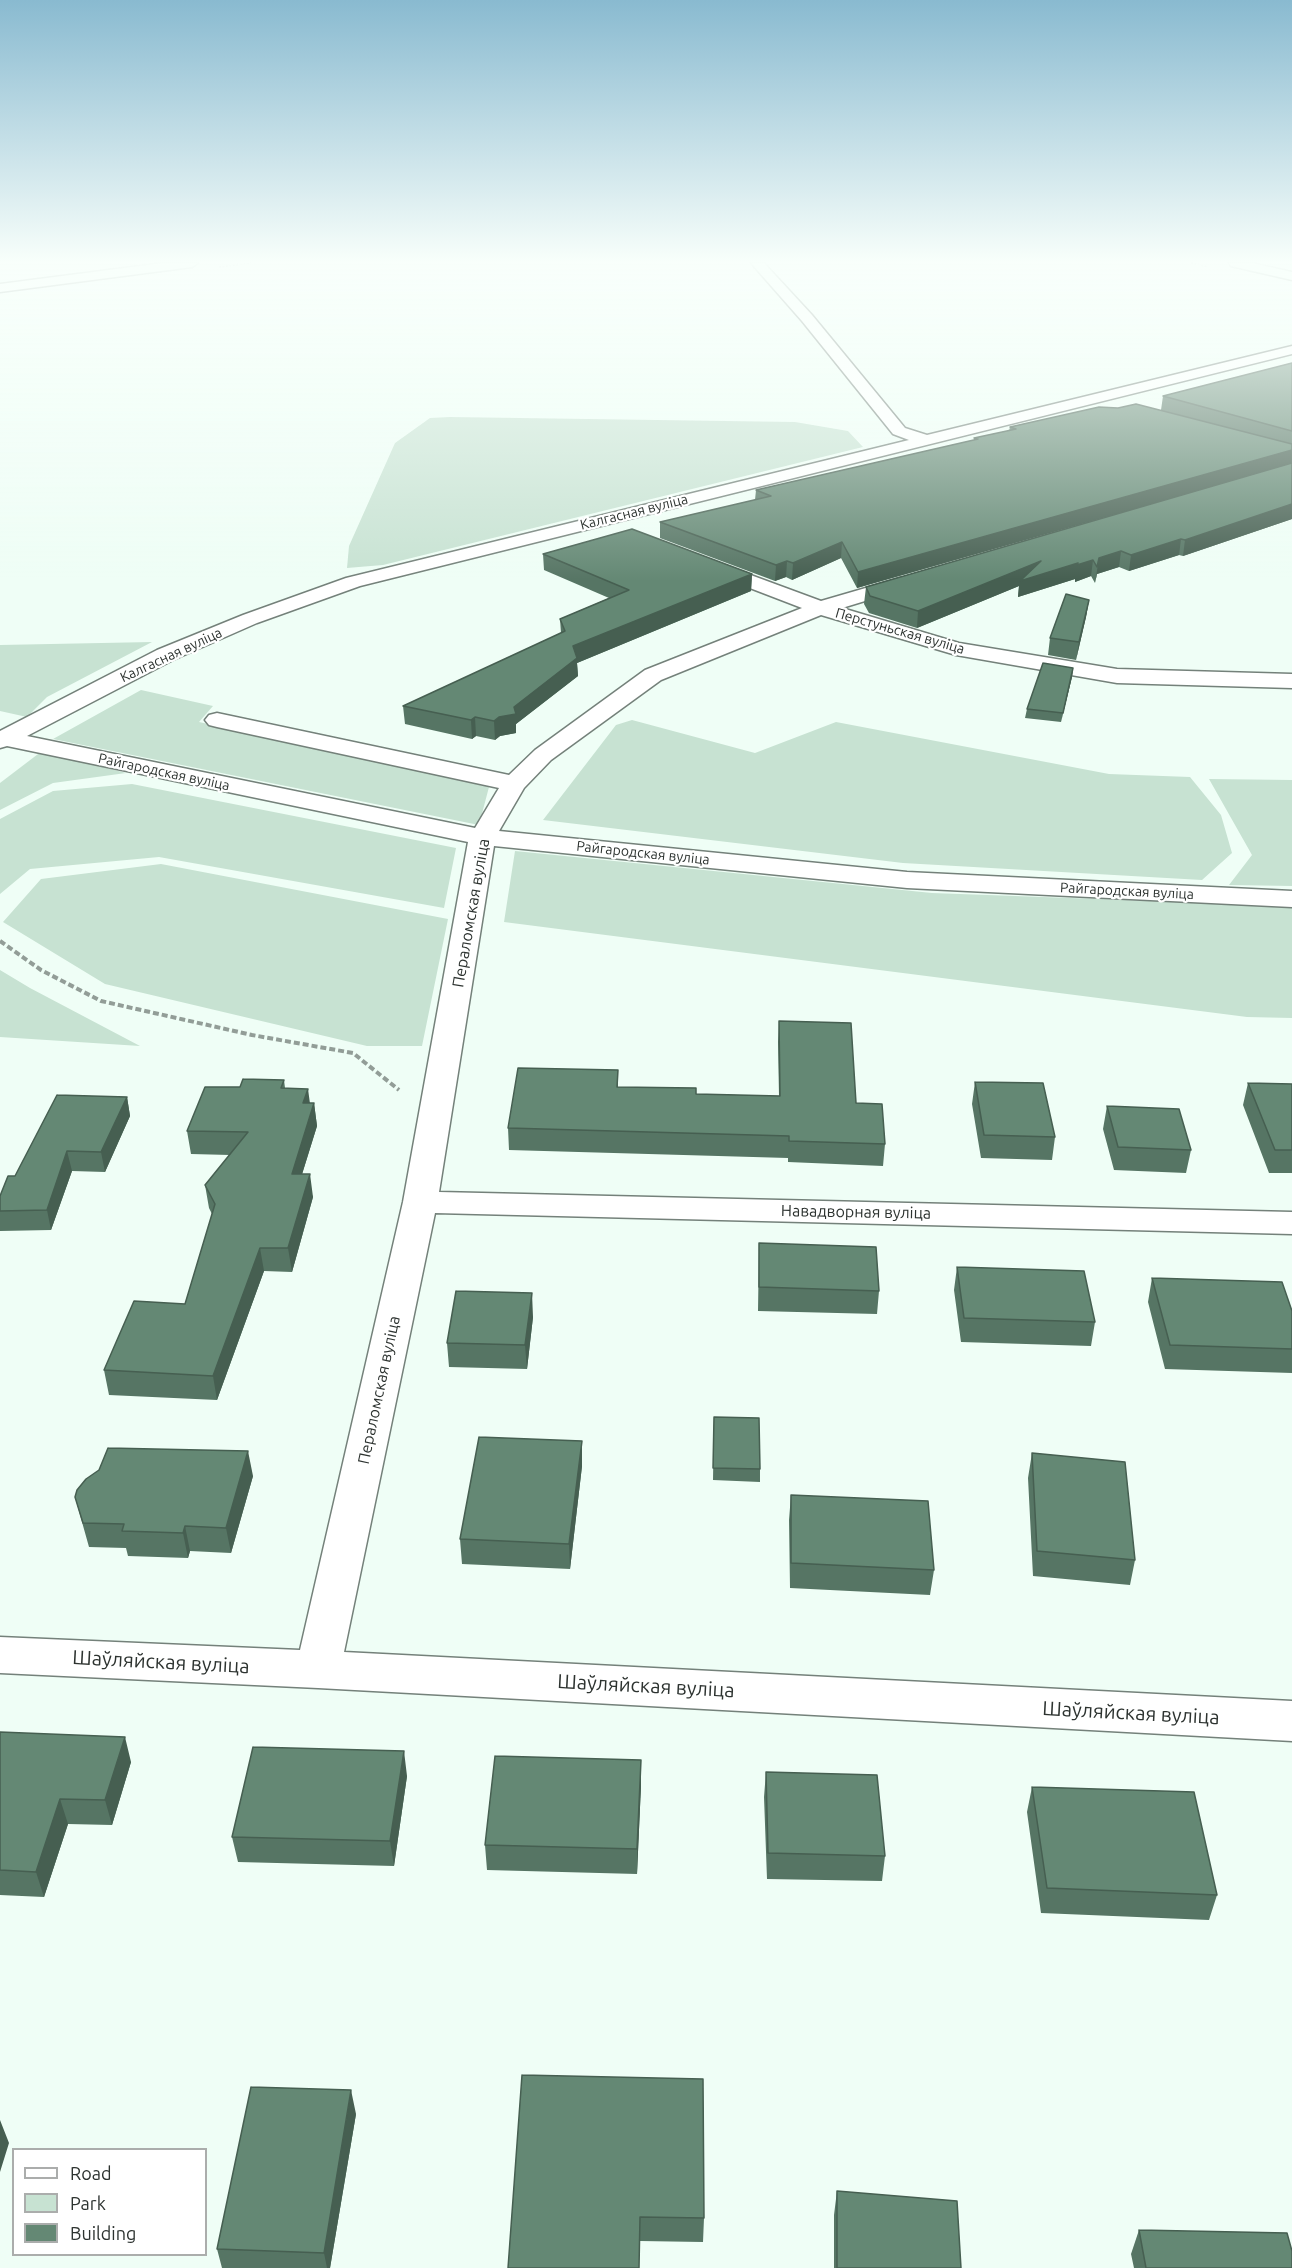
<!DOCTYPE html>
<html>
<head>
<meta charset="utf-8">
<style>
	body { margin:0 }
	#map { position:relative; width:1292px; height:2268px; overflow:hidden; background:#effef6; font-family:Ubuntu,sans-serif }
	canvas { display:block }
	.legend { position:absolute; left:12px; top:2148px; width:195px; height:108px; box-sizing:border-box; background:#fff; border:2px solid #abadac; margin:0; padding:8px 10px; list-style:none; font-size:18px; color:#2d3330 }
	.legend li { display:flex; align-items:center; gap:12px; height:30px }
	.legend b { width:30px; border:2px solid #abadac }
</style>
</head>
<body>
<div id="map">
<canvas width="1292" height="2268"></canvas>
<ul class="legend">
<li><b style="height:8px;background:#fff"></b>Road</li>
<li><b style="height:16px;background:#c7e2d2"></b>Park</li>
<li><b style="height:16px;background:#648874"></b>Building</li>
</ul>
</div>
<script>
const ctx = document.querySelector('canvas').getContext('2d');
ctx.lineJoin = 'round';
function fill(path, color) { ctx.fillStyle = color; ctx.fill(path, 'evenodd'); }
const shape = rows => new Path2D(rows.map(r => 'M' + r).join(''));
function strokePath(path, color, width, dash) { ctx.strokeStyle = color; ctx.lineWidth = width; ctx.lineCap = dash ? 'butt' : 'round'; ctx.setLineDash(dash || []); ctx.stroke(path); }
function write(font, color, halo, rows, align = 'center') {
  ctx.font = font + ' Ubuntu,sans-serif'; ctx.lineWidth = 4.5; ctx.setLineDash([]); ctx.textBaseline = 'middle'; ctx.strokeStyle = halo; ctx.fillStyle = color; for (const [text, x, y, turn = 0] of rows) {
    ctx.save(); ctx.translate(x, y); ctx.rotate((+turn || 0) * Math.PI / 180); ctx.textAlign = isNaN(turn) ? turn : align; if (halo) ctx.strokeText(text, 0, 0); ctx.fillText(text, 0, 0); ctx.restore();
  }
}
fill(shape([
	[450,417,795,422,848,431,863,447,383,565,347,568,349,546,395,443,430,418],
	[152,642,47,697,27,717,0,711,0,645],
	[141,690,213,706,199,722,489,787,479,825,53,739],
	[632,720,755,753,836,722,1109,774,1190,777,1221,815,1232,853,1202,880,903,863,543,820,616,725],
	[42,751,126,773,53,783,0,810,0,783],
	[1209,779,1292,780,1292,886,1229,885,1252,855],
	[132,784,456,848,444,908,159,857,30,869,0,894,0,819,53,791],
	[515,851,932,893,1292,906,1292,1018,1247,1017,504,922],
	[161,864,448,919,422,1046,367,1046,105,984,3,922,41,879],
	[0,970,30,988,140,1046,0,1037]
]), '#c7e2d2');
const minor = shape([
	[163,263,198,263,192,267,0,292,0,284,163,263],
	[751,263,764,263,812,315,905,428,927,435,1292,346,1292,354,360,586,257,623,173,660,27,736,475,828,499,788,217,727,209,725,205,720,209,715,217,713,509,775,535,750,645,670,802,608,703,570,700,566,703,562,710,560,821,601,900,578,914,578,917,582,914,586,842,608,959,643,1117,669,1292,674,1292,688,1117,683,956,655,821,615,661,680,551,760,524,788,499,831,907,872,1292,891,1292,907,907,888,494,846,439,1192,1292,1212,1292,1234,435,1213,344,1652,1292,1701,1292,1741,318,1688,0,1673,0,1637,300,1650,403,1202,468,842,7,746,0,748,0,731,157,650,243,615,346,578,909,440,893,434,802,321,751,263],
	[1229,263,1252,263,1292,272,1292,280,1231,266,1229,263]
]);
strokePath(minor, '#74817a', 3);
strokePath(shape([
	[1191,263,1208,267],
	[219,267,251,263]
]), '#929d97', 1.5, [2, 1.5]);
strokePath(shape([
	[0,941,41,970,101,1001,252,1035,353,1053,399,1090]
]), '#929d97', 4, [6, 3]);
fill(minor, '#fff');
fill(shape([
	[1292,363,1292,519,1183,556,1179,555,1129,571,1119,567,1097,574,1095,583,1091,576,1075,582,1075,579,1018,597,1019,586,917,628,869,613,864,604,866,587,1263,472,857,588,841,558,792,580,786,577,775,581,660,538,660,522,755,500,756,490,974,440,974,438,1009,431,1010,427,1161,410,1163,396],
	[543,554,752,574,751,591,577,663,578,676,516,724,516,733,500,736,495,740,476,736,472,739,405,724,403,706,561,633,560,619,609,598,544,570],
	[1089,600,1086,617,1076,660,1048,655,1050,638],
	[1073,668,1072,677,1061,722,1025,718,1027,709],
	[779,1021,856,1103,885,1144,883,1166,788,1162,788,1158,509,1150,508,1128,618,1070,618,1087,696,1094,779,1096,778,1042],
	[284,1080,285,1088,310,1103,314,1103,317,1126,302,1174,313,1197,292,1272,264,1271,217,1400,109,1395,104,1370,185,1304,212,1214,209,1208,205,1185,230,1155,191,1154,187,1131,240,1087],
	[975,1082,1055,1137,1052,1160,981,1158,972,1104],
	[1248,1083,1292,1084,1292,1173,1269,1173,1243,1105],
	[127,1097,130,1116,105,1172,72,1171,51,1230,0,1231,0,1196,15,1176],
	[1107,1106,1191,1150,1186,1173,1114,1170,1103,1129],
	[759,1243,879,1291,877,1314,758,1311],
	[957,1267,1095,1322,1091,1346,961,1342,954,1290],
	[1152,1278,1292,1311,1292,1373,1165,1369,1148,1302],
	[533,1317,527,1369,449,1367,447,1343],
	[714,1417,760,1469,760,1482,713,1480],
	[582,1441,582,1466,570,1569,462,1564,460,1539],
	[1032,1453,1135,1560,1130,1585,1033,1576,1028,1478],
	[253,1476,231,1553,190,1551,188,1558,128,1556,126,1548,89,1547,75,1497],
	[791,1495,934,1570,930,1595,790,1588,789,1520],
	[0,1732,131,1762,112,1825,68,1824,44,1897,0,1895],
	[641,1760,641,1785,637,1874,487,1870,485,1845],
	[766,1772,885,1856,882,1881,767,1879,764,1797],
	[407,1776,394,1866,238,1862,232,1837],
	[1032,1787,1217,1895,1209,1920,1041,1913,1027,1812],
	[522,2075,704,2218,703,2242,640,2241],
	[356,2114,330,2268,222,2268,217,2249],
	[837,2191,961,2268,834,2268,834,2215],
	[1139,2230,1292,2268,1134,2268,1131,2254]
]), '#567564');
fill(shape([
	[1292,450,1292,464,857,588,858,572],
	[1292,504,1292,519,1183,556,1185,540],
	[1181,539,1179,555,1129,571,1131,555],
	[842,542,841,558,792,580,793,563],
	[1121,551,1119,567,1097,574,1095,583,1099,558],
	[1093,560,1091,576,1075,582,1075,579,1018,597,1019,586,917,628,918,611,1041,561,1078,563],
	[787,561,786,577,775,581,776,565],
	[752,574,751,591,577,663,578,676,516,724,516,733,500,736,495,740,494,721,514,707,573,646],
	[1089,600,1086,617,1076,660,1079,642],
	[1073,668,1072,677,1061,722],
	[475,717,476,736,472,739,471,720],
	[308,1089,311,1111,303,1103],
	[127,1097,130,1116,105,1172,101,1152],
	[314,1103,317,1126,295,1197,292,1174],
	[67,1151,72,1171,51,1230,47,1210],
	[310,1174,313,1197,292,1272,288,1248],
	[260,1248,264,1271,217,1400,213,1376],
	[532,1293,533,1317,527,1369,525,1345],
	[582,1441,582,1466,570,1569,569,1544],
	[248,1451,253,1476,231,1553,226,1528],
	[185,1526,190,1551,188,1558,183,1533],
	[125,1737,131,1762,112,1825,105,1800],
	[404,1751,407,1776,394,1866,390,1841],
	[641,1760,641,1785,637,1874,637,1849],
	[60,1799,68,1824,44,1897,36,1872],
	[351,2090,356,2114,330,2268,327,2268,324,2253],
	[0,2120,9,2143,0,2172]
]), '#465f51');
const building = shape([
	[1292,363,1292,431,1163,396,1292,363],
	[1136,404,1292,444,1292,450,858,572,842,542,793,563,787,561,776,565,660,522,771,496,756,490,978,439,974,438,1016,429,1010,427,1099,407,1118,408,1136,404],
	[1292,463,1292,504,1185,540,1181,539,1131,555,1121,551,1099,558,1097,567,1093,560,1077,565,1078,563,1020,581,1041,561,918,611,870,596,866,587,1292,463],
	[632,529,752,574,573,646,577,658,514,707,516,714,499,717,494,721,475,717,471,720,403,706,565,631,560,619,629,590,543,554,632,529],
	[1066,594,1089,600,1079,642,1050,638,1066,594],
	[1043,663,1073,668,1063,713,1027,709,1043,663],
	[779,1021,851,1023,856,1103,882,1104,885,1144,789,1141,789,1136,508,1128,518,1068,618,1070,617,1087,696,1088,696,1094,780,1096,779,1021],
	[243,1079,284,1080,281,1088,308,1089,303,1103,314,1103,292,1174,310,1174,288,1248,260,1248,213,1376,104,1370,134,1301,185,1304,215,1204,205,1185,248,1132,187,1131,205,1087,240,1087,243,1079],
	[975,1082,1043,1083,1055,1137,984,1135,975,1082],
	[1248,1083,1292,1084,1292,1150,1275,1150,1248,1083],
	[57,1095,127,1097,101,1152,67,1151,47,1210,0,1211,0,1196,8,1176,15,1176,57,1095],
	[1107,1106,1179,1109,1191,1150,1118,1147,1107,1106],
	[759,1243,876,1247,879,1291,759,1287,759,1243],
	[957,1267,1084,1271,1095,1322,964,1318,957,1267],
	[1152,1278,1282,1282,1292,1311,1292,1349,1170,1345,1152,1278],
	[456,1291,532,1293,525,1345,447,1343,456,1291],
	[714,1417,759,1418,760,1469,713,1468,714,1417],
	[479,1437,582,1441,569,1544,460,1539,479,1437],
	[108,1448,248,1451,226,1528,185,1526,183,1533,122,1531,124,1524,83,1523,75,1497,77,1490,86,1479,99,1470,108,1448],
	[1032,1453,1125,1462,1135,1560,1037,1551,1032,1453],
	[791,1495,928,1501,934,1570,791,1563,791,1495],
	[0,1732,125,1737,105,1800,60,1799,36,1872,0,1870,0,1732],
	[253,1747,404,1751,390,1841,232,1837,253,1747],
	[495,1756,641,1760,637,1849,485,1845,495,1756],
	[766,1772,877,1775,885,1856,768,1853,766,1772],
	[1032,1787,1194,1792,1217,1895,1047,1888,1032,1787],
	[522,2075,703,2079,704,2218,640,2217,639,2268,508,2268,522,2075],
	[251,2087,351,2090,324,2253,217,2249,251,2087],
	[837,2191,957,2201,961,2268,837,2268,837,2191],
	[1139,2230,1287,2233,1292,2251,1292,2268,1146,2268,1139,2230]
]);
fill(building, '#648874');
strokePath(building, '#465f51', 1.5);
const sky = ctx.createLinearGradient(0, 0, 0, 581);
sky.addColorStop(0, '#89bad0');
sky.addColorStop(0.45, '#f8fffb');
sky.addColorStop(1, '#f8fffb00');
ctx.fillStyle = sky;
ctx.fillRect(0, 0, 1292, 581);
write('14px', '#2d3330', '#fff', [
	["Калгасная вуліца",634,512,-14],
	["Перстуньская вуліца",900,631,16],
	["Калгасная вуліца",171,655,-25],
	["Райгародская вуліца",164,772,12],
	["Райгародская вуліца",643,853,6],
	["Райгародская вуліца",1127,891,3]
]);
write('16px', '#2d3330', '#fff', [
	["Пераломская вуліца",471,913,-80],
	["Навадворная вуліца",856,1212,1],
	["Пераломская вуліца",379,1390,-78]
]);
write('20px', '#2d3330', '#fff', [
	["Шаўляйская вуліца",161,1662,3],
	["Шаўляйская вуліца",646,1686,3],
	["Шаўляйская вуліца",1131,1713,3]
]);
</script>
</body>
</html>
